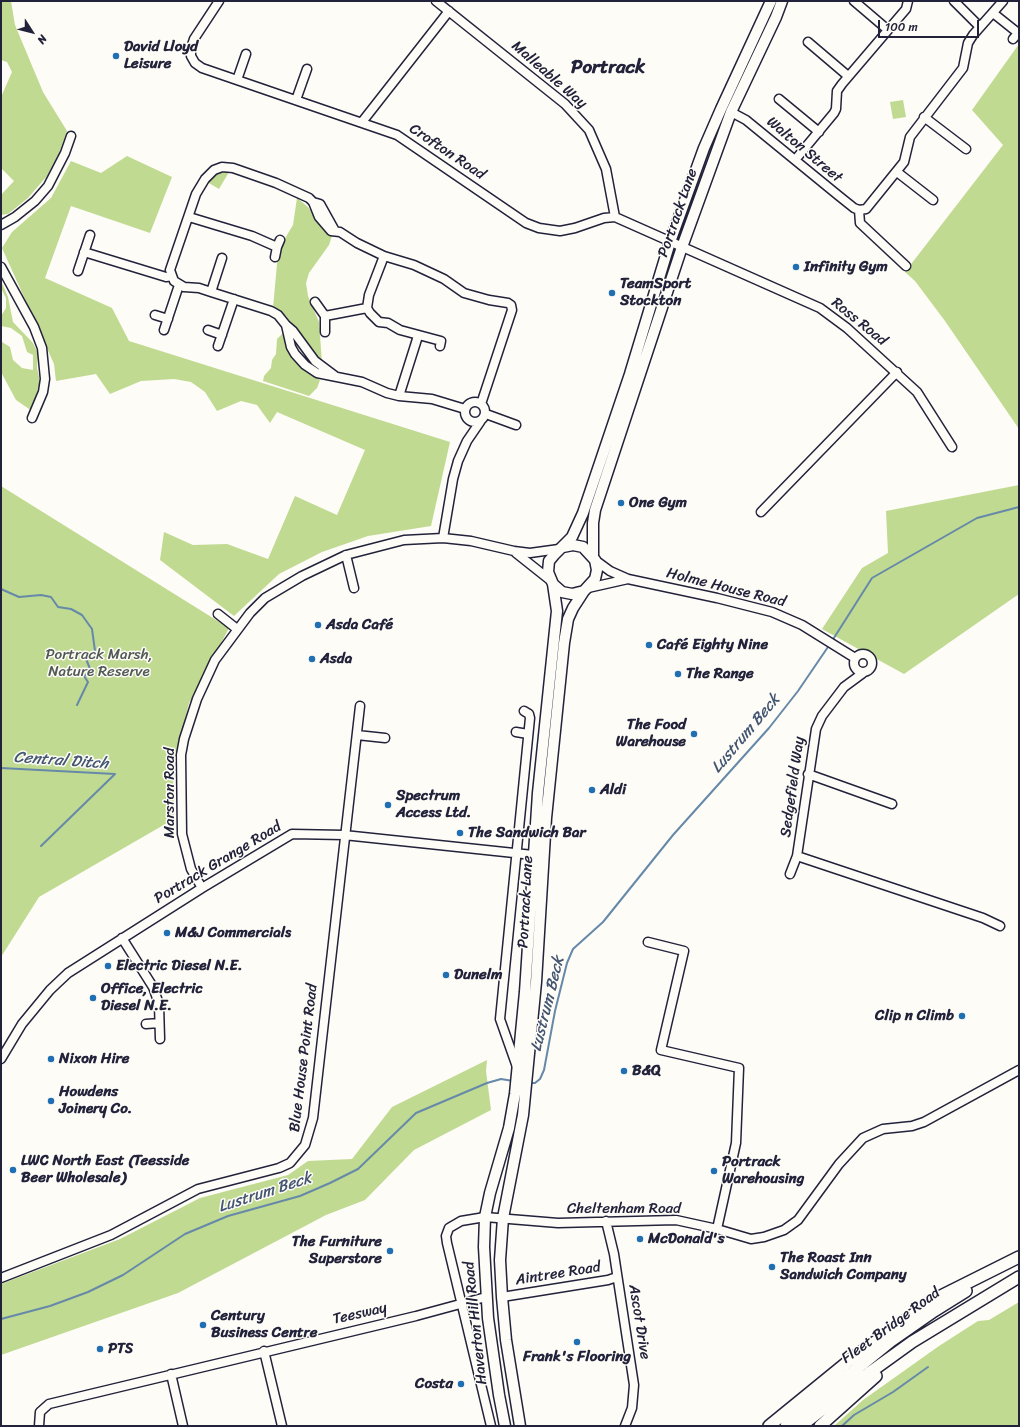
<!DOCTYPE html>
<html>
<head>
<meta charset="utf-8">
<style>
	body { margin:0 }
	#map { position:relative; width:1020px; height:1427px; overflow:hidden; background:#fdfcf7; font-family:Sriracha,sans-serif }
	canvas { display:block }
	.frame { position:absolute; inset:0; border:2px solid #22223b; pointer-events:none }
	.north { position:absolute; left:12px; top:12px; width:40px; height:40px; -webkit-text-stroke:3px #fdfcf7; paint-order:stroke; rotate:126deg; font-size:11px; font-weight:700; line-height:16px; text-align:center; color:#22223b }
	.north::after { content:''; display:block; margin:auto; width:14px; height:18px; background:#22223b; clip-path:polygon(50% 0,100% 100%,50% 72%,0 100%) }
	.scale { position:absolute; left:878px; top:20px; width:101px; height:18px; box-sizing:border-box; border:2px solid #22223b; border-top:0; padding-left:5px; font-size:12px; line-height:14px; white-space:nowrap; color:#22223b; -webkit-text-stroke:3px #fdfcf7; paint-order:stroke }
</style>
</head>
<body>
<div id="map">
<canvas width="1020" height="1427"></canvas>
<div class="frame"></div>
<div class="north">N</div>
<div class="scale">100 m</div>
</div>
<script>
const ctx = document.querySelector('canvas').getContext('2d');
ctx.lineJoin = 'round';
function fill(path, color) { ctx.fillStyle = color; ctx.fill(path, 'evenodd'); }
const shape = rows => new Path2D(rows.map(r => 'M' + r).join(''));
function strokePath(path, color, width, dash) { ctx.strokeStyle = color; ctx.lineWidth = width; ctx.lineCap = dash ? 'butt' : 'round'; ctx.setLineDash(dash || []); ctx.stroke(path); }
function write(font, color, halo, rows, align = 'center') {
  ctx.font = font + ' Sriracha,sans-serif'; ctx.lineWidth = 3; ctx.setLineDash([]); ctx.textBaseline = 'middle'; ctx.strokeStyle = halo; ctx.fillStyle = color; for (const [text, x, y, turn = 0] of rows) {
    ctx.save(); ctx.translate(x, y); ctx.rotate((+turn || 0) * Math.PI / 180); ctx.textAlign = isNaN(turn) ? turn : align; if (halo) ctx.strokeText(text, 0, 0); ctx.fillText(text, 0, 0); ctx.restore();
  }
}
fill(shape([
	[1,1,11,1,15,25,43,92,67,131,59,153,47,176,28,198,8,214,1,215,1,195,14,181,1,168,1,97,12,72,7,62,1,60],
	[1019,44,1019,429,945,321,915,281,905,272,1003,145,972,110],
	[903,100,906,117,893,119,890,102],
	[127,156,172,177,150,233,71,206,45,278,112,308,129,341,450,442,431,526,368,536,322,552,279,574,234,616,160,560,164,532,193,545,227,544,268,559,295,496,337,515,365,450,277,412,270,423,257,405,241,401,217,411,205,392,191,382,174,379,141,381,110,394,96,374,56,381,54,364,2,248,12,232,51,198,71,161,101,173],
	[225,172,229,172,219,189,207,182,217,174],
	[297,198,308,207,322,227,332,236,329,245,309,273,306,283,308,296,319,322,322,363,286,316,273,308,278,253,284,240,293,225],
	[1,281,8,297,13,322,33,343,38,353,37,368,40,381,32,411,16,400,1,372,2,342,10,347,13,360,22,368,33,370,33,355,27,352,22,336,11,328,1,326,1,316,6,308,6,298,1,288],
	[283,333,293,358,306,372,320,380,317,388,309,396,263,381,264,376,271,368,272,360,276,354,277,339],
	[1019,485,1019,594,904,674,822,629,862,568,888,553,886,511],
	[1,486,229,628,189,703,173,767,174,819,39,897,1,957],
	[487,1060,486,1071,491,1110,414,1150,365,1200,326,1215,178,1293,1,1355,1,1284,120,1239,200,1198,288,1175,308,1161,352,1159,392,1107],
	[1019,1302,1019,1426,834,1426,863,1400,939,1346,978,1321,989,1320]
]), '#c0da91');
strokePath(shape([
	[1,589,19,597,41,595,51,597,58,607,71,609,82,615,92,629,95,651,86,659,91,671,84,676,88,682,77,705],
	[832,641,872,578,977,518,1019,507],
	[1,768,115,774,41,846],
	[529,1083,535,1083,540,1079,544,1070,555,1011,567,963,573,949,603,922,673,835,769,728,798,691,830,644],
	[1,1319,50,1306,88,1292,123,1275,185,1234,228,1216,300,1196,330,1183,358,1169,416,1113,487,1083,501,1079,513,1081],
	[842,1426,854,1415,893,1392,928,1367]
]), '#6689a9', 2);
const minor = shape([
	[219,1,194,39,191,48,191,56,195,63,202,68,397,135,526,223,539,228,560,231,575,228,604,218,615,217,820,308,847,328,917,392,952,447],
	[436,1,565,104,589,130,606,169,615,217],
	[854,1,888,30],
	[954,1,980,27],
	[993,13,1018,33,1013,39],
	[808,42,848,76],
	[237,80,246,54],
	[779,99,819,132],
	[296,100,307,69],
	[731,112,746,120,839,196,854,208,859,210],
	[924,117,966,149],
	[362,122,449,11],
	[795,160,834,113,836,109,837,91,842,84,906,9,908,1],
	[897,172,933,200],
	[313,202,320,204,335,231],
	[859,210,866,209,904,162,910,137,963,68,968,43,973,35,1003,1],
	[859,210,860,223,906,266],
	[189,217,252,236,277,247],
	[1,225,15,217,35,201,48,186,65,153,71,136],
	[84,252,166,277,172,276],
	[384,256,369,295,367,308,370,313,379,322,388,323,400,330,441,341,440,346],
	[275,257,277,247,280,240],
	[1,267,34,327,42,348,45,379,43,392,32,418],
	[78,271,90,235],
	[211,292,222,258],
	[315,302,325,316,325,332],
	[155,315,168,319],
	[325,316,367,308],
	[286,325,293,331,315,361,335,376],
	[164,330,179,285],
	[208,330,222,335],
	[218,346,234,299],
	[399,396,418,336],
	'465 412a10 10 0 1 1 20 0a10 10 0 1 1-20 0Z',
	[465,409,432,399,399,396,387,393,362,382,317,373,305,365,295,354,291,347,286,325,278,315,271,311,211,292,199,288,184,287,174,281,170,270,196,194,205,179,214,170,222,167,233,168,276,183,309,198,313,202,319,217,331,231,340,232,357,243,384,256,414,265,444,279,464,293,489,300,508,303,511,305,512,310,481,404],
	[486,414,516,425],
	[761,512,897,372],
	[443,538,453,479,458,461,467,441,480,422],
	[516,553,550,580],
	[346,555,354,588],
	[595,560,610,571,628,579,717,598,772,612,802,625,855,658],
	[588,588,628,579],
	[218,614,237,629],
	'854 663a9 9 0 1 1 18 0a9 9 0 1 1-18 0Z',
	[516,732,528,734],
	[357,735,385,738],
	[808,774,892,804],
	[797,856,983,918,1000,926],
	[790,874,797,856,816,729,822,716,844,687,863,673],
	[202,888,191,869,182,834,181,755,184,739,197,699,215,660,250,613,265,598,302,576,346,555,404,540,443,538,471,541,514,551,530,553,559,549],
	[122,938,153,987,159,1004,160,1039],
	[648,942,684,951,661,1050,739,1068,736,1143,717,1229],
	[146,1024,159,1023],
	[1,1059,22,1024,50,990,68,973,202,888,292,834,344,835,533,855],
	[517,1067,500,1019,530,718,529,714,524,711],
	[606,1221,614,1254,634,1385,632,1408,625,1426],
	[1,1278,111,1235,198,1189,279,1168,290,1163,305,1145,313,1118,360,706],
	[502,1297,608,1280,617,1277],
	[264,1351,282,1426],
	[171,1374,183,1426],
	[39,1426,40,1412,49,1404,416,1316,486,1297],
	[491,1426,447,1243,446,1236,449,1228,461,1221,485,1217,558,1223,676,1220,717,1229,751,1239,764,1237,784,1230,798,1220,839,1164,863,1138,883,1129,912,1126,924,1122,1019,1070]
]);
const major = shape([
	[563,547,573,545,583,547,595,560,597,570,595,579,584,591,572,594,562,592,553,584,548,572,549,561,554,555,572,537,583,513,630,374,670,242,704,148,721,109,771,1],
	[593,556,593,523,595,510,682,247,731,112,776,17,782,1],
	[505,1426,499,1395,488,1318,484,1247,485,1217,490,1193,509,1128,515,1094,525,992,538,793,557,611,553,584],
	[520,1426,506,1340,502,1297,500,1260,503,1218,523,1115,536,982,546,818,564,643,568,619,573,608,584,591]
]);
const highway = shape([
	[769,1426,850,1360,935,1299,1019,1257],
	[786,1426,891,1341,934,1311,966,1291],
	[801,1426,869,1373,912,1342,1019,1277],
	[820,1426,876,1376]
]);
strokePath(minor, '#22223b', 11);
strokePath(major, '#22223b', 13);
strokePath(highway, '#22223b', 14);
strokePath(minor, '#fdfcf7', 8);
strokePath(major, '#fdfcf7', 10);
strokePath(highway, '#fdfcf7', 11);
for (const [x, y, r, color] of [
	[116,56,4,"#1f6fb2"],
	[796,267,4,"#1f6fb2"],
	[612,293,4,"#1f6fb2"],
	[621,503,4,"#1f6fb2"],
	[318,625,4,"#1f6fb2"],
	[649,645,4,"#1f6fb2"],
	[312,659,4,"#1f6fb2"],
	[678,674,4,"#1f6fb2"],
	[694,734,4,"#1f6fb2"],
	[592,790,4,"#1f6fb2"],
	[388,805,4,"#1f6fb2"],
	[460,833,4,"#1f6fb2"],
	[167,933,4,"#1f6fb2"],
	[108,966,4,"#1f6fb2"],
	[446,975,4,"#1f6fb2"],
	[93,998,4,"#1f6fb2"],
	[962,1016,4,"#1f6fb2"],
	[51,1059,4,"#1f6fb2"],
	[624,1071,4,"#1f6fb2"],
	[51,1101,4,"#1f6fb2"],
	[13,1170,4,"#1f6fb2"],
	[714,1171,4,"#1f6fb2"],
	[640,1239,4,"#1f6fb2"],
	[390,1251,4,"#1f6fb2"],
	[772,1267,4,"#1f6fb2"],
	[203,1325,4,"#1f6fb2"],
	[577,1342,4,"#1f6fb2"],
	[100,1349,4,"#1f6fb2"],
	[461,1384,4,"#1f6fb2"]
]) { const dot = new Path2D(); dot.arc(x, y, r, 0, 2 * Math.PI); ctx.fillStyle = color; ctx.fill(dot); strokePath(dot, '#fdfcf7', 1.5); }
write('bold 15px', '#22223b', '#fdfcf7', [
	["David Lloyd",124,47],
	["Leisure",124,64],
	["Infinity Gym",804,267],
	["TeamSport",620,284],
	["Stockton",620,301],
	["One Gym",629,503],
	["Asda Café",326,625],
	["Café Eighty Nine",657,645],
	["Asda",320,659],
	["The Range",686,674],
	["The Food",686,725,"right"],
	["Warehouse",686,742,"right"],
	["Aldi",600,790],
	["Spectrum",396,796],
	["Access Ltd.",396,813],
	["The Sandwich Bar",468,833],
	["M&J Commercials",175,933],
	["Electric Diesel N.E.",116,966],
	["Dunelm",454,975],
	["Office, Electric",101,989],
	["Diesel N.E.",101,1006],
	["Clip n Climb",954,1016,"right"],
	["Nixon Hire",59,1059],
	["B&Q",632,1071],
	["Howdens",59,1092],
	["Joinery Co.",59,1109],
	["LWC North East (Teesside",21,1161],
	["Beer Wholesale)",21,1178],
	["Portrack",722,1162],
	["Warehousing",722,1179],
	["McDonald's",648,1239],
	["The Furniture",382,1242,"right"],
	["Superstore",382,1259,"right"],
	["The Roast Inn",780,1258],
	["Sandwich Company",780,1275],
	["Century",211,1316],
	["Business Centre",211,1333],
	["PTS",108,1349],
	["Frank's Flooring",577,1357,"center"],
	["Costa",453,1384,"right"]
], 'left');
write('15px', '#22223b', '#fdfcf7', [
	["Malleable Way",549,75,41],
	["Walton Street",804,150,40],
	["Crofton Road",447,152,34],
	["Portrack Lane",678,213,-71],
	["Ross Road",859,322,39],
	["Holme House Road",726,588,14],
	["Sedgefield Way",793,787,-82],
	["Marston Road",170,793,-90],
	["Portrack Grange Road",218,863,-31],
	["Portrack Lane",526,902,-87],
	["Blue House Point Road",304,1058,-83],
	["Cheltenham Road",624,1209],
	["Aintree Road",558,1274,-9],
	["Teesway",360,1314,-13],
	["Ascot Drive",639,1322,81],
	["Haverton Hill Road",476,1323,-96],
	["Fleet Bridge Road",891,1326,-36]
]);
write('15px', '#515955', '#fdfcf7', [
	["Portrack Marsh,",99,655],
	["Nature Reserve",99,672]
]);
write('italic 16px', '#445672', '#fdfcf7', [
	["Lustrum Beck",746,734,-50],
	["Central Ditch",61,761,4],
	["Lustrum Beck",548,1004,-76],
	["Lustrum Beck",265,1193,-18]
]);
write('bold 19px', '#22223b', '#fdfcf7', [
	["Portrack",608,68]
]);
</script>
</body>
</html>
